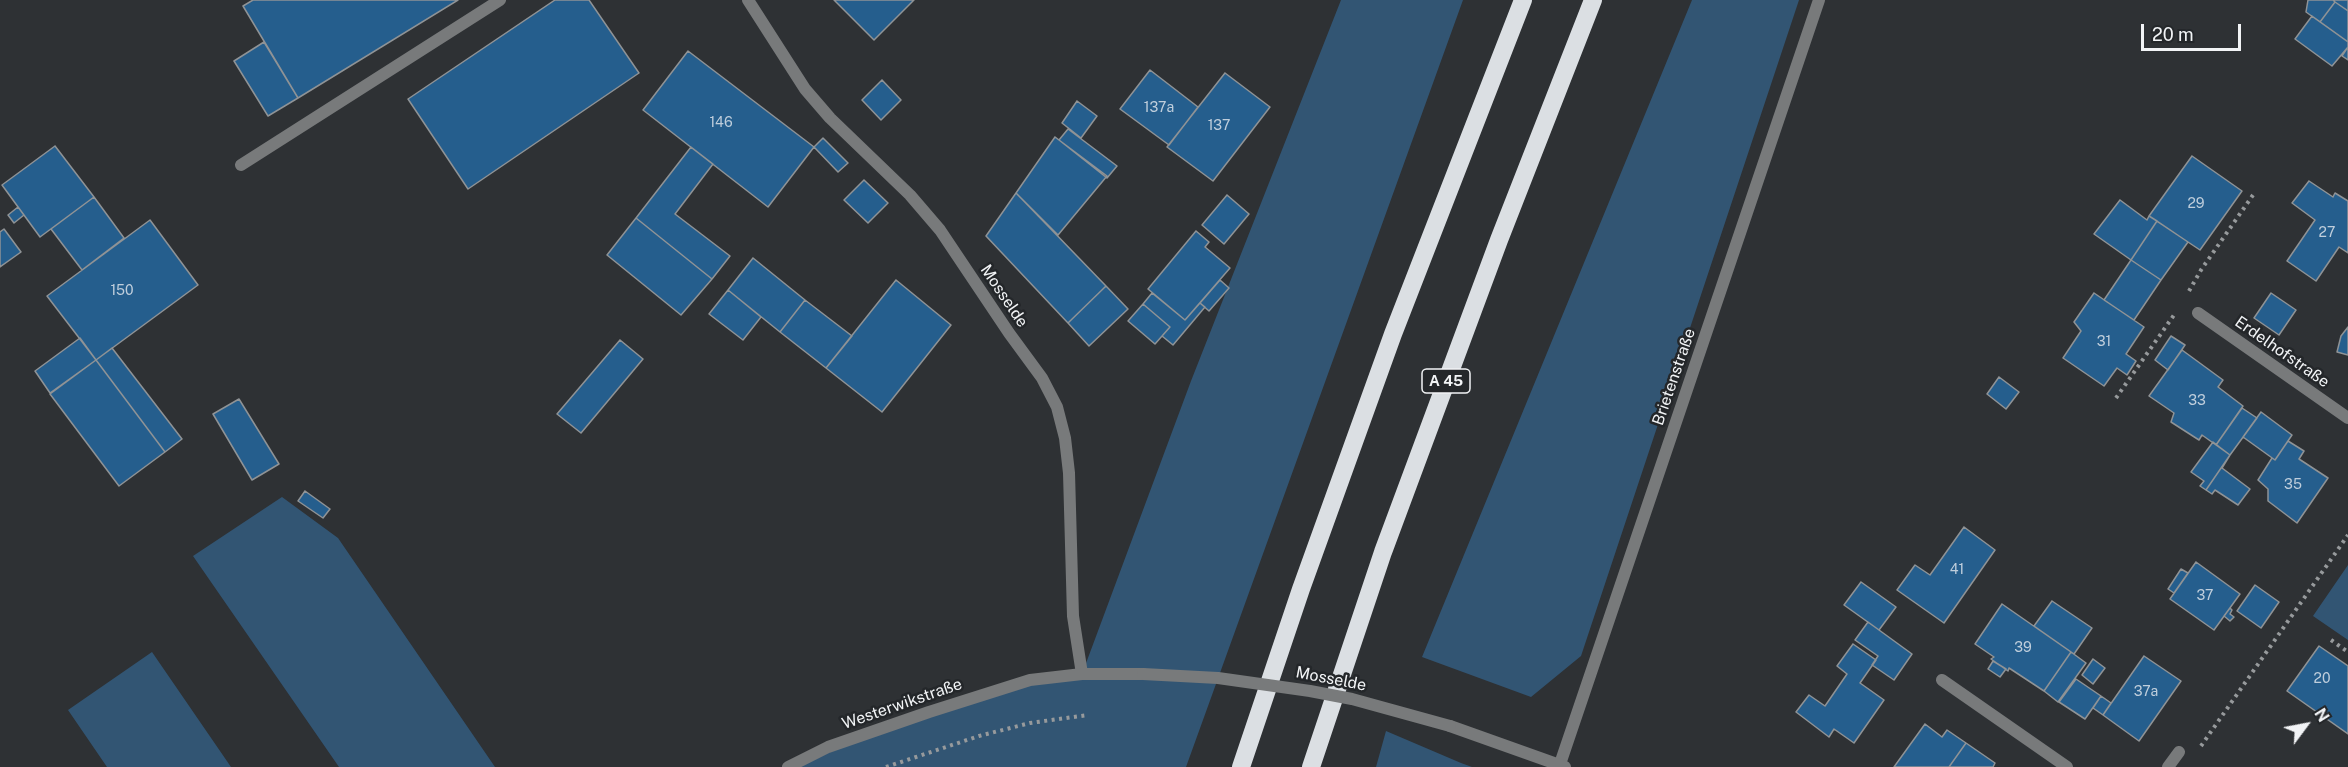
<!DOCTYPE html>
<html>
<head>
<meta charset="utf-8">
<style>
	body { margin:0 }
	#map { position:relative; width:2348px; height:767px; overflow:hidden; background:#2e3134; font-family:"Public Sans",sans-serif }
	canvas { display:block }
	.north { position:absolute; left:2276px; top:695px; width:60px; height:60px; -webkit-text-stroke:4px #24272a; paint-order:stroke; rotate:58deg; font-size:16px; font-weight:700; line-height:24px; text-align:center; color:#f2f4f6 }
	.north::after { content:''; display:block; margin:auto; width:21px; height:27px; background:#f2f4f6; clip-path:polygon(50% 0,100% 100%,50% 72%,0 100%) }
	.scale { position:absolute; left:2141px; top:24px; width:100px; height:27px; box-sizing:border-box; border:3px solid #f2f4f6; border-top:0; padding-left:8px; font-size:18px; line-height:21px; white-space:nowrap; color:#f2f4f6; -webkit-text-stroke:4px #24272a; paint-order:stroke }
</style>
</head>
<body>
<div id="map">
<canvas width="2348" height="767"></canvas>
<div class="north">N</div>
<div class="scale">20 m</div>
</div>
<script>
const ctx = document.querySelector('canvas').getContext('2d');
ctx.lineJoin = 'round';
function fill(path, color) { ctx.fillStyle = color; ctx.fill(path, 'evenodd'); }
const shape = rows => new Path2D(rows.map(r => 'M' + r).join(''));
function strokePath(path, color, width, dash) { ctx.strokeStyle = color; ctx.lineWidth = width; ctx.lineCap = dash ? 'butt' : 'round'; ctx.setLineDash(dash || []); ctx.stroke(path); }
function write(font, color, halo, rows, align = 'center') {
  ctx.font = font + ' "Public Sans",sans-serif'; ctx.lineWidth = 5; ctx.setLineDash([]); ctx.textBaseline = 'middle'; ctx.strokeStyle = halo; ctx.fillStyle = color; for (const [text, x, y, turn = 0] of rows) {
    ctx.save(); ctx.translate(x, y); ctx.rotate((+turn || 0) * Math.PI / 180); ctx.textAlign = isNaN(turn) ? turn : align; if (halo) ctx.strokeText(text, 0, 0); ctx.fillText(text, 0, 0); ctx.restore();
  }
}
fill(shape([
	[1341,0,1463,0,1186,767,788,767,1030,680,1082,674,1191,381],
	[1692,0,1799,0,1581,656,1531,697,1422,657],
	[282,497,338,538,495,767,339,767,193,556],
	[2348,565,2348,640,2313,616],
	[152,652,231,767,107,767,68,710],
	[1386,731,1461,763,1472,767,1376,767]
]), '#325573');
const building = shape([
	[253,0,458,0,298,98,243,6,253,0],
	[555,0,589,0,639,73,468,189,408,99,555,0],
	[834,0,914,0,874,40,834,0],
	[2308,0,2333,0,2335,2,2320,22,2306,12,2308,0],
	[2333,0,2348,0,2348,11,2335,2,2333,0],
	[2335,2,2348,11,2348,42,2320,22,2335,2],
	[2312,16,2348,42,2348,47,2332,66,2295,39,2312,16],
	[264,42,298,98,268,116,234,61,264,42],
	[2348,47,2348,60,2342,56,2348,47],
	[688,51,814,147,768,207,643,110,688,51],
	[1150,70,1198,107,1169,145,1120,109,1150,70],
	[1225,73,1270,107,1213,181,1167,147,1225,73],
	[882,80,901,100,881,120,862,100,882,80],
	[1077,101,1097,116,1081,138,1062,123,1077,101],
	[1068,129,1117,166,1107,178,1059,140,1068,129],
	[1055,137,1107,176,1058,235,1016,193,1055,137],
	[823,138,848,163,838,172,814,147,823,138],
	[55,146,94,197,40,237,2,185,55,146],
	[691,147,713,164,675,214,730,256,712,279,636,218,691,147],
	[2192,156,2242,191,2200,250,2149,216,2192,156],
	[864,180,888,203,868,223,844,200,864,180],
	[2309,181,2333,197,2335,193,2348,201,2348,253,2339,247,2316,281,2287,261,2315,220,2292,203,2309,181],
	[1016,193,1106,286,1068,323,986,236,1016,193],
	[1227,195,1249,214,1224,244,1202,225,1227,195],
	[94,197,124,238,82,270,51,229,94,197],
	[2120,200,2147,220,2149,216,2157,221,2131,260,2094,234,2120,200],
	[18,207,24,215,14,223,8,215,18,207],
	[636,218,712,279,681,315,607,255,636,218],
	[150,220,198,285,96,360,47,296,150,220],
	[2157,221,2188,242,2161,280,2131,260,2157,221],
	[4,229,21,252,0,267,0,232,4,229],
	[1196,231,1209,242,1205,247,1230,268,1185,320,1148,289,1196,231],
	[753,258,805,300,780,332,728,290,753,258],
	[2131,260,2161,280,2134,320,2104,300,2131,260],
	[896,280,951,325,882,412,826,368,896,280],
	[1220,280,1229,288,1209,311,1200,303,1220,280],
	[1106,286,1128,309,1089,346,1068,323,1106,286],
	[728,290,761,317,743,340,709,314,728,290],
	[1152,293,1185,320,1200,303,1205,307,1173,345,1162,336,1170,327,1143,304,1152,293],
	[2094,293,2144,327,2126,354,2136,361,2127,375,2117,368,2104,386,2063,358,2081,331,2074,322,2094,293],
	[2271,293,2296,310,2279,335,2254,318,2271,293],
	[805,300,852,336,826,368,780,332,805,300],
	[1143,304,1170,327,1155,344,1128,321,1143,304],
	[2348,327,2348,355,2337,352,2341,336,2348,327],
	[2171,336,2185,345,2168,370,2155,360,2171,336],
	[80,338,96,360,50,393,35,371,80,338],
	[620,340,643,359,581,433,557,414,620,340],
	[112,348,182,439,165,452,96,360,112,348],
	[2182,350,2223,380,2218,387,2243,406,2216,445,2202,435,2199,440,2171,422,2174,413,2149,396,2182,350],
	[96,360,165,452,119,486,50,394,96,360],
	[1999,377,2019,392,2006,409,1987,394,1999,377],
	[239,399,279,464,252,480,213,414,239,399],
	[2242,408,2257,418,2230,455,2216,445,2242,408],
	[2261,412,2292,435,2275,460,2243,437,2261,412],
	[2288,441,2304,451,2299,459,2328,478,2297,523,2268,501,2268,489,2258,480,2272,458,2275,460,2288,441],
	[2213,442,2230,455,2206,490,2200,486,2204,481,2191,472,2213,442],
	[2230,455,2222,468,2250,489,2238,505,2215,490,2212,494,2206,490,2230,455],
	[305,491,330,509,323,518,298,501,305,491],
	[1964,527,1995,550,1944,623,1897,590,1915,565,1930,575,1964,527],
	[2196,562,2240,594,2214,630,2170,599,2196,562],
	[2181,569,2188,573,2174,593,2168,589,2181,569],
	[1861,582,1896,607,1879,630,1844,605,1861,582],
	[2255,585,2279,602,2261,628,2237,611,2255,585],
	[2052,601,2092,628,2074,654,2034,626,2052,601],
	[2002,604,2071,652,2044,691,2009,668,2008,671,1991,659,1994,657,1975,644,2002,604],
	[2230,608,2232,610,2230,614,2234,617,2230,621,2224,616,2230,608],
	[1868,622,1912,654,1894,680,1872,665,1878,656,1855,640,1868,622],
	[1853,644,1876,660,1860,683,1884,700,1854,743,1834,729,1829,737,1796,712,1809,695,1825,706,1847,674,1837,666,1853,644],
	[2319,646,2348,666,2348,734,2287,691,2319,646],
	[2071,652,2086,663,2058,702,2044,691,2071,652],
	[2144,656,2181,681,2139,741,2103,715,2144,656],
	[2093,659,2105,668,2093,684,2082,675,2093,659],
	[1993,661,2006,669,2000,677,1988,669,1993,661],
	[2076,679,2101,696,2085,719,2059,702,2076,679],
	[2101,696,2111,703,2103,715,2093,708,2101,696],
	[1925,724,1942,737,1947,730,1966,743,1949,767,1894,767,1925,724],
	[1966,743,1995,763,1993,767,1949,767,1966,743]
]);
fill(building, '#255e8d');
strokePath(building, '#8f9396', 1.5);
strokePath(shape([
	[2189,291,2201,270,2253,195],
	[2116,398,2174,315],
	[2331,640,2348,652],
	[2201,746,2348,535],
	[886,767,979,736,1030,723,1088,715]
]), '#979a9c', 4, [3, 4.5]);
strokePath(shape([
	[241,165,500,0]
]), '#787a7b', 12);
strokePath(shape([
	[748,0,805,89,830,118,910,195,940,230,1009,333,1042,378,1057,407,1065,438,1069,473,1073,616,1082,674],
	[2198,313,2348,418],
	[1942,680,2067,767],
	[1560,764,1819,0],
	[2168,767,2179,752]
]), '#787a7b', 12);
strokePath(shape([
	[1450,726,1565,767],
	[788,767,828,747,929,712,1030,680,1082,674,1143,674]
]), '#787a7b', 12);
strokePath(shape([
	[1241,767,1301,589,1393,334,1523,0],
	[1311,767,1383,552,1499,240,1593,0]
]), '#dbdfe3', 18);
strokePath(shape([
	[1143,674,1218,678,1310,691,1352,699,1450,726]
]), '#787a7b', 12);
write('14px', '#bfcedc', null, [
	["137a",1159,108],
	["146",721,123],
	["137",1219,126],
	["29",2196,204],
	["27",2327,233],
	["150",122,291],
	["31",2104,342],
	["33",2197,401],
	["35",2293,485],
	["41",1957,570],
	["37",2205,596],
	["39",2023,648],
	["20",2322,679],
	["37a",2146,692]
]);
for (const [x, y, w] of [
	[1446,381,48]
]) { const box = new Path2D(); box.roundRect(x - w / 2, y - 12, w, 24, 4.5); ctx.fillStyle = '#24272a'; ctx.fill(box); strokePath(box, '#f2f4f6', 1.5); }
write('bold 15px', '#f2f4f6', null, [
	["A 45",1446,381]
]);
write('16px', '#f2f4f6', '#24272a', [
	["Mosselde",1004,296,56],
	["Erdelhofstraße",2282,352,35],
	["Brietenstraße",1674,377,-71],
	["Mosselde",1331,679,11],
	["Westerwikstraße",902,704,-19]
]);
</script>
</body>
</html>
